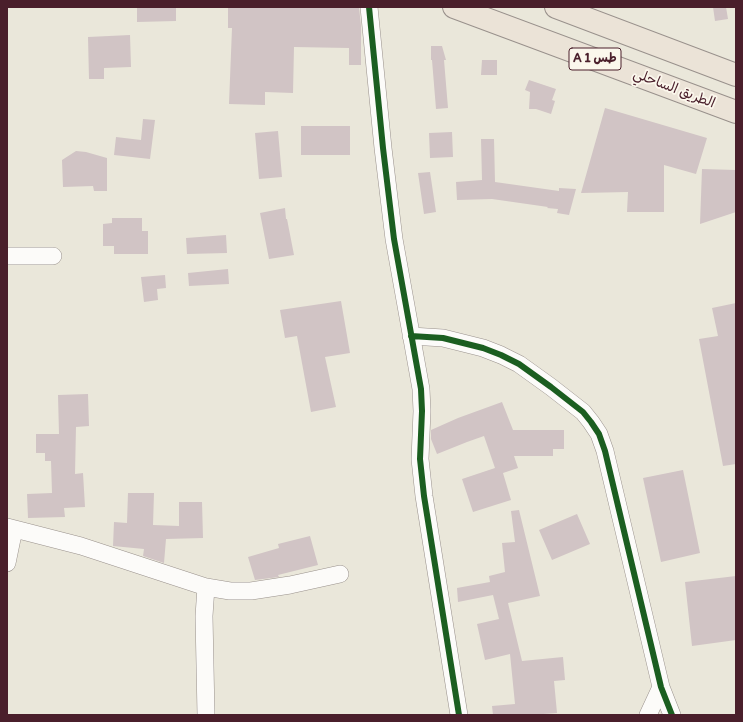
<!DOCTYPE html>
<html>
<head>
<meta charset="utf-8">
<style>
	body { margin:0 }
	#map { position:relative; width:743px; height:722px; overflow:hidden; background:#eae7da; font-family:Itim,sans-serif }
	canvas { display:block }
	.frame { position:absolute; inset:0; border:8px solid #4a1f2b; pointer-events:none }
</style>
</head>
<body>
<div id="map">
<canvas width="743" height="722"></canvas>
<div class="frame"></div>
</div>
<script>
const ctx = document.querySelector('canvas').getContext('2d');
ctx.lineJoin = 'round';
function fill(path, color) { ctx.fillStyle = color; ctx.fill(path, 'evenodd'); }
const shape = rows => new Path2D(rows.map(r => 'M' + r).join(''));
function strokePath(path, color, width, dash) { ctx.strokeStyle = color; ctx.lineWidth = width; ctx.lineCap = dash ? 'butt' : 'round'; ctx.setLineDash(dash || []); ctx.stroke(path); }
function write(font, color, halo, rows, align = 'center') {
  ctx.font = font + ' Itim,"Playpen Sans Arabic",sans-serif'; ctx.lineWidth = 3.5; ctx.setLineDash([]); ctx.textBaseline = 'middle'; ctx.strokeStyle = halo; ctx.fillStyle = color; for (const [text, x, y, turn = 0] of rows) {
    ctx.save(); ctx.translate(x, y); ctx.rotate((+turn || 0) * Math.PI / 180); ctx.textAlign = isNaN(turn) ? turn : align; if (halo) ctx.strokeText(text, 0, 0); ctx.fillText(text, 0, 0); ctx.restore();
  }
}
fill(shape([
	[137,7,176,7,176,21,137,22],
	[228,7,359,7,361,26,361,65,349,65,349,48,294,47,293,93,265,92,265,105,229,104,232,28,228,28],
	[713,7,726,7,728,19,715,21],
	[130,35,131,67,104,68,104,79,89,79,88,37],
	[431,46,442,46,446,60,444,60,448,108,436,109,432,60,431,60],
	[482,60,497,60,497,75,481,75],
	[529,80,556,89,552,100,555,101,551,114,536,109,529,109,530,92,525,90],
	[605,108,707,138,696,174,664,165,664,212,627,212,628,192,581,193],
	[143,119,155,120,150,159,114,155,116,137,141,140],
	[301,126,350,126,350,155,301,155],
	[278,131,282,177,259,179,255,133],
	[452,132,453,157,430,158,429,133],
	[481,139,494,139,495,182,559,191,559,188,576,189,569,215,557,213,558,209,547,208,548,207,492,199,457,200,456,182,482,180],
	[76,151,86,152,107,158,107,191,94,191,93,186,63,187,62,160],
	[702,169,736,170,736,212,700,224],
	[430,172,436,212,424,214,418,173],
	[285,208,286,219,287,219,294,255,269,259,260,213],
	[112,218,142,218,142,231,148,231,148,254,114,254,114,246,103,246,103,224,112,223],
	[226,235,227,253,187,254,186,238],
	[228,269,229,284,189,286,188,273],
	[165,275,166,288,157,289,158,300,144,302,141,277],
	[341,301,350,353,325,357,336,407,311,412,297,336,285,338,280,310],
	[736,303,736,464,723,466,699,339,718,336,712,308],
	[88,394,89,426,76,427,75,474,83,473,85,507,64,508,65,517,28,518,27,494,52,493,51,461,45,461,45,453,36,453,36,434,59,434,58,395],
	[502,402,513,430,564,430,564,449,553,449,553,456,514,456,518,468,503,473,511,500,473,512,462,479,495,468,484,436,467,442,437,454,431,439,431,430,458,418],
	[683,470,700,553,661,562,643,478],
	[128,493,154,493,153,525,179,526,179,502,202,502,203,538,166,539,164,563,143,556,144,549,113,546,114,522,127,523],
	[519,510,540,596,508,603,522,661,563,657,565,680,554,681,557,713,530,715,493,715,492,706,515,704,510,654,485,660,477,624,499,619,493,595,458,602,457,588,490,582,489,576,505,572,502,543,515,542,511,511],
	[577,514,590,544,552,560,539,530],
	[310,536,318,565,278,575,279,577,255,580,248,557,279,548,278,544],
	[736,576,736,640,692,646,685,582]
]), '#d1c4c5');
const minor = shape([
	[369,7,383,148,394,239,421,389,422,411,420,459,424,496,459,715],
	[7,256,53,256],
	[411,336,443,338,483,348,501,355,519,364,551,387,583,412,591,422,599,434,605,451,661,687,672,715],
	[7,527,81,546,206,587,230,591,251,591,290,585,340,574],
	[7,563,14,529],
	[206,587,204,616,206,715],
	[648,715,661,687]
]);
const trunk = shape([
	[454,7,736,112],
	[556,7,736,75]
]);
strokePath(minor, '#99918c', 18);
strokePath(trunk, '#99918c', 24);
strokePath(minor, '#fcfbf9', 17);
strokePath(trunk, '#ebe3d7', 22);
strokePath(shape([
	[369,7,383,148,394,239,421,389,422,411,420,459,424,496,459,715],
	[411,336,443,338,483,348,501,355,519,364,551,387,583,412,591,422,599,434,605,451,661,687,672,715]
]), '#1b5e20', 6);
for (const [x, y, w] of [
	[595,59,52]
]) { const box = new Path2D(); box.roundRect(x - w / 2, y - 11, w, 22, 3); ctx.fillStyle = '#fbf7ec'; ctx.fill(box); strokePath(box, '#4a1f2b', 1); }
write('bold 13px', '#4a1f2b', null, [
	["A 1 طس",595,59]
]);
write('14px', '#4a1f2b', '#fbf7ec', [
	["الطريق الساحلي",674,89,21]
]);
</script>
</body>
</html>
